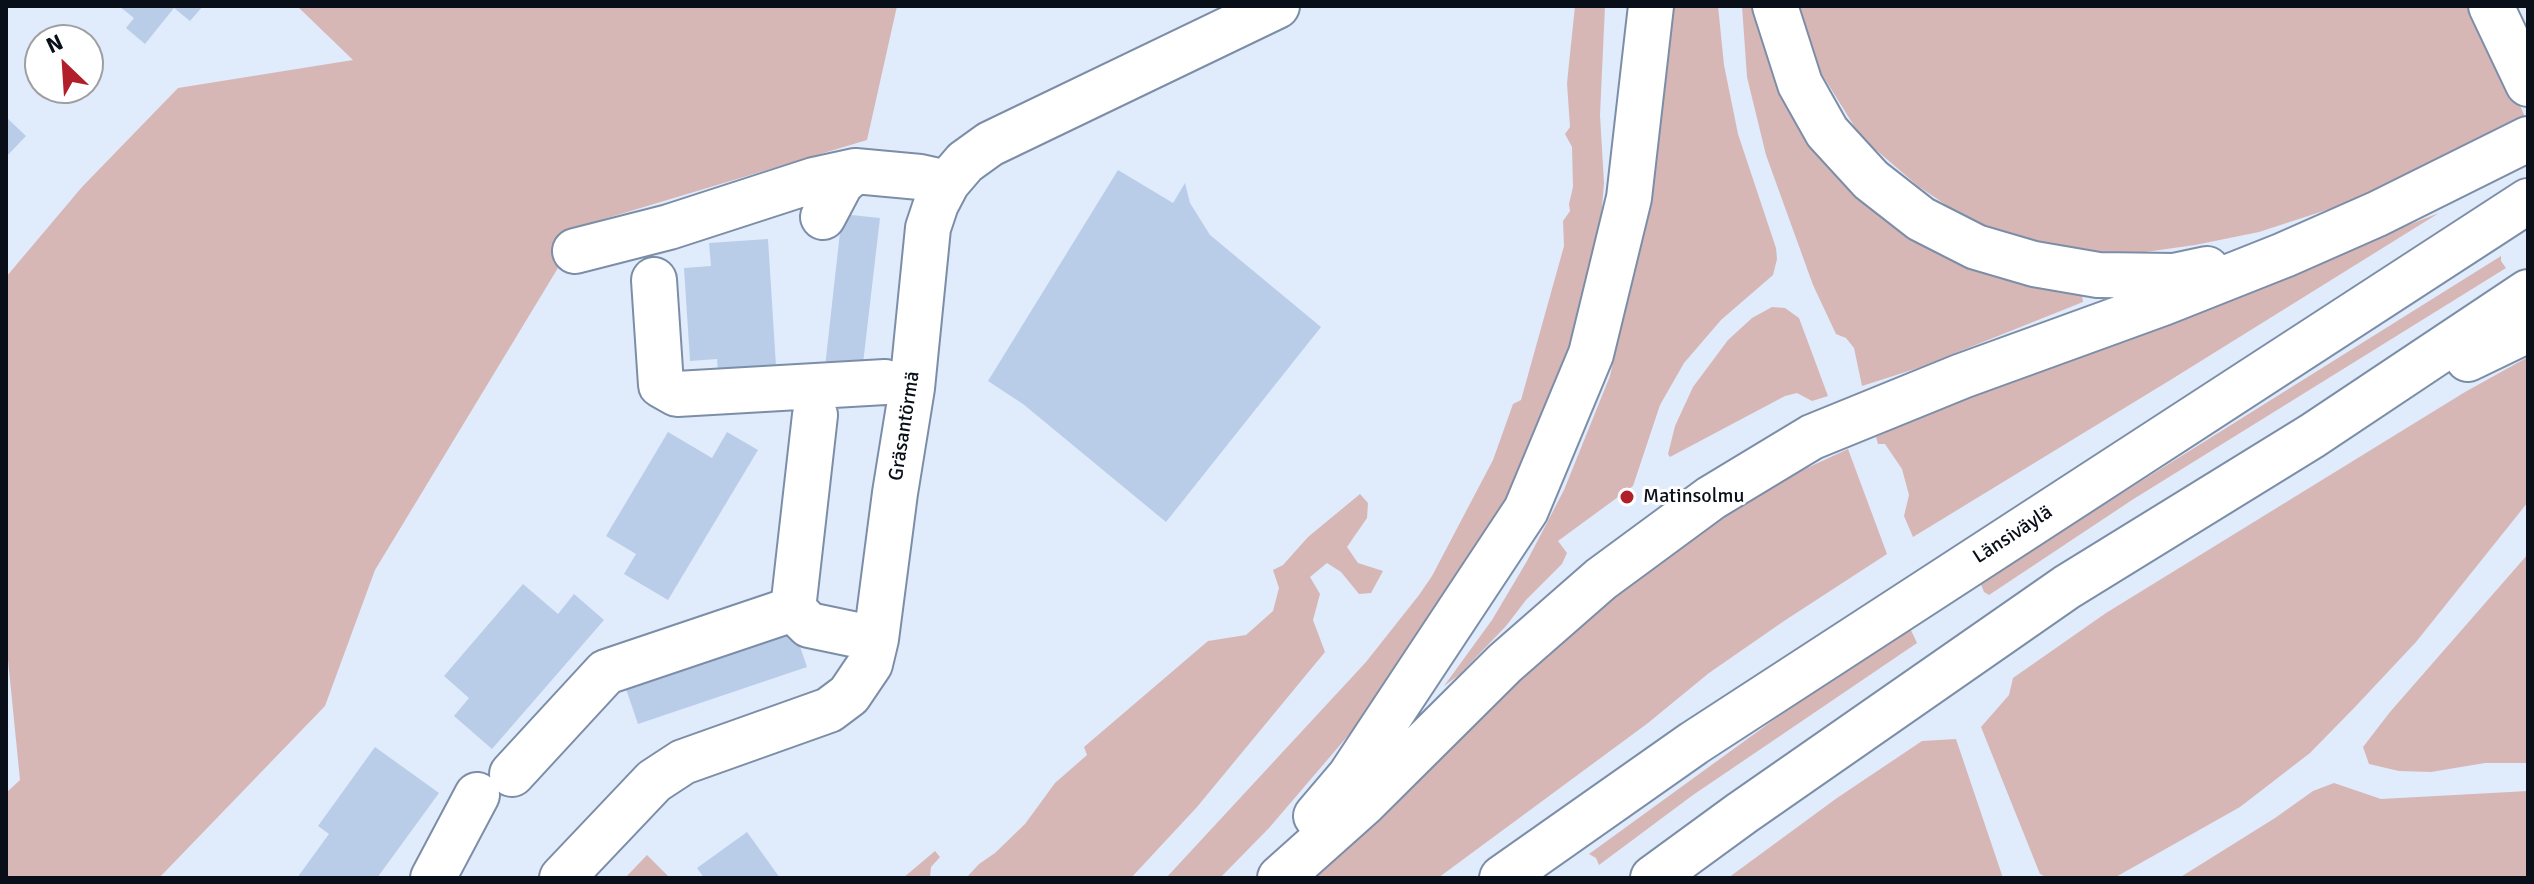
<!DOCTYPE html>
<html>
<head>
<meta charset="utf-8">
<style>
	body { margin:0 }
	#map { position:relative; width:2534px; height:884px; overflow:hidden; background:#e0ebfc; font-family:Signika,sans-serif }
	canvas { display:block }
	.frame { position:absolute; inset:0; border:8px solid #090f18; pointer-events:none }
	.north { position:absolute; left:24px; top:24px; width:80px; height:80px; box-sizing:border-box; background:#fff; border:2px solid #9d9fa3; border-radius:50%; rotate:335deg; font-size:22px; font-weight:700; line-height:32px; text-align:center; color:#090f18 }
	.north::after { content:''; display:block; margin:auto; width:28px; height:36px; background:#b11f2b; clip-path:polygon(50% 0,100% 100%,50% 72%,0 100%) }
</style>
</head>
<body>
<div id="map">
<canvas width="2534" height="884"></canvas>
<div class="frame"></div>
<div class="north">N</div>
</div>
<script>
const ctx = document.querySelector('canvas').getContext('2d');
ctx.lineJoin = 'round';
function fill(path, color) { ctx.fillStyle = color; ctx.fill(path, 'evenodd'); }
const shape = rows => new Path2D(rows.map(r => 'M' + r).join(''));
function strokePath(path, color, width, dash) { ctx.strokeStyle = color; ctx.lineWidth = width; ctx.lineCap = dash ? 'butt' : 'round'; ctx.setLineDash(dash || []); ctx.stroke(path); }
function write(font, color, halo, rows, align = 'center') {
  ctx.font = font + ' Signika,sans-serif'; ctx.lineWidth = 6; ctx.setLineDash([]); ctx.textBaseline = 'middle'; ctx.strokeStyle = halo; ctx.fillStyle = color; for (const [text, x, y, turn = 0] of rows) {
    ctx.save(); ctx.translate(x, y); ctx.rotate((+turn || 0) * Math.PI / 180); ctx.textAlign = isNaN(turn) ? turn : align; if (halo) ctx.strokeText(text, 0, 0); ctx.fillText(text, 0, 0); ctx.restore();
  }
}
fill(shape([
	[297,6,897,6,867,140,584,225,375,570,325,706,159,878,6,878,6,793,20,780,6,640,6,277,82,187,178,88,353,60],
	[1575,6,1605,6,1600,115,1604,183,1601,219,1579,330,1510,500,1358,724,1269,828,1220,878,1166,878,1366,662,1419,595,1432,576,1493,460,1513,404,1521,400,1564,246,1563,221,1570,211,1569,204,1573,187,1572,147,1565,134,1570,127,1567,83],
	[1672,6,1718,6,1724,65,1738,134,1776,248,1777,259,1773,275,1721,320,1684,363,1660,405,1633,486,1558,541,1567,553,1562,564,1526,600,1506,626,1459,675,1444,686,1492,620,1527,561,1564,490,1610,376,1644,222],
	[1742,6,1756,6,1770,66,1794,115,1988,272,2082,295,2083,302,1918,368,1862,386,1854,348,1846,338,1836,334,1813,285,1766,155,1747,77],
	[1800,6,2475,6,2507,74,2527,122,2351,202,2259,232,2195,245,2138,253,2088,253,2048,247,1991,229,1952,209,1918,186,1861,137,1818,68],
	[2439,213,2172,379,1913,537,1904,516,1909,495,1902,469,1885,444,1878,444,1876,437,1947,405],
	[2501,256,2501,261,2506,268,2132,500,1989,595,1984,592,1980,582],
	[1772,307,1785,308,1799,318,1828,396,1812,401,1797,393,1785,396,1670,457,1668,454,1675,426,1693,387,1728,340,1752,318],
	[2528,357,2528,502,2416,642,2355,707,2310,753,2240,807,2114,878,2048,878,2040,874,1981,727,2009,695,2013,678,2106,613,2465,392],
	[1848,449,1887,554,1784,621,1709,673,1648,723,1438,878,1315,878,1502,692,1622,587,1706,526,1792,475],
	[1360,494,1368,503,1367,518,1347,547,1358,563,1383,571,1371,593,1359,594,1341,572,1327,563,1310,577,1320,594,1313,620,1325,652,1197,807,1131,878,952,878,968,876,979,864,995,853,1025,824,1055,783,1087,755,1084,747,1208,641,1246,635,1273,611,1279,588,1273,570,1283,565,1308,537],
	[2528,554,2528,763,2485,763,2431,772,2399,771,2369,764,2363,747,2390,712],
	[1910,628,1917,643,1693,795,1599,865,1596,858,1589,854,1779,716],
	[1956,739,2003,878,1728,878,1837,798,1922,741],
	[2334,783,2381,799,2528,791,2528,878,2179,878,2275,818,2313,791],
	[935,851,940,857,931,867,930,878,903,878],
	[647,855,670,878,625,878]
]), '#d7b7b5');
fill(shape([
	[119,6,203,6,190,21,174,8,145,44,126,28,134,18],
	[6,117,26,136,6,157],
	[1118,170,1173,203,1185,183,1190,203,1210,235,1321,327,1166,522,1023,404,988,381],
	[842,214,880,218,862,372,825,367],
	[768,239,777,382,719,386,717,359,690,361,684,268,711,266,709,243],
	[668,432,712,458,727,432,758,450,668,600,624,574,636,554,606,536],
	[523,584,558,614,574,594,604,620,492,749,454,716,469,698,444,676],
	[795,632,807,667,638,724,626,689],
	[375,747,439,793,377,878,297,878,329,834,318,826],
	[747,832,780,878,704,878,697,868]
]), '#bacde8');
const minor = shape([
	[823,217,841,183,855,171],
	[575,251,669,227,814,180,855,171,920,177,947,183],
	[654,280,661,385,677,394,885,382],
	[815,415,793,609,809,625,876,639],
	[512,774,606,672,793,609],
	[433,878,477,795],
	[562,878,654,781,683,762,829,710,849,695,870,664,876,639,895,493,912,388,928,228,936,204,947,183,965,162,990,144,1277,6]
]);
const major = shape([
	[2491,6,2528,84]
]);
const highway = shape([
	[1775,6,1800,84,1827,132,1871,180,1921,219,1976,247,2034,264,2098,275,2174,276,2207,269],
	[2468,359,2528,330],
	[1316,816,1350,776,1526,510,1591,354,1629,198,1651,6],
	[1280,878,1365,802,1505,663,1601,579,1711,498,1812,437,1962,376,2163,303,2284,255,2377,214,2528,139],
	[1502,878,1694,743,2528,201],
	[1653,878,1742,813,2067,587,2312,436,2528,292]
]);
strokePath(minor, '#7c8ea7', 48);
strokePath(major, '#7c8ea7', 48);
strokePath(highway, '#7c8ea7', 48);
strokePath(minor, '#fff', 44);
strokePath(major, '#fff', 44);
strokePath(highway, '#fff', 44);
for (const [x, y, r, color] of [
	[1627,497,8,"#b11f2b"]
]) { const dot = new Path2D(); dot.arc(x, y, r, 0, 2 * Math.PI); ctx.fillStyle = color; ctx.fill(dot); strokePath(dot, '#fff', 3); }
write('20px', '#090f18', '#fff', [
	["Gräsantörmä",905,426,-81],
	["Länsiväylä",2013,535,-33]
]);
write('20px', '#090f18', '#fff', [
	["Matinsolmu",1643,497]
], 'left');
</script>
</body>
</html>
